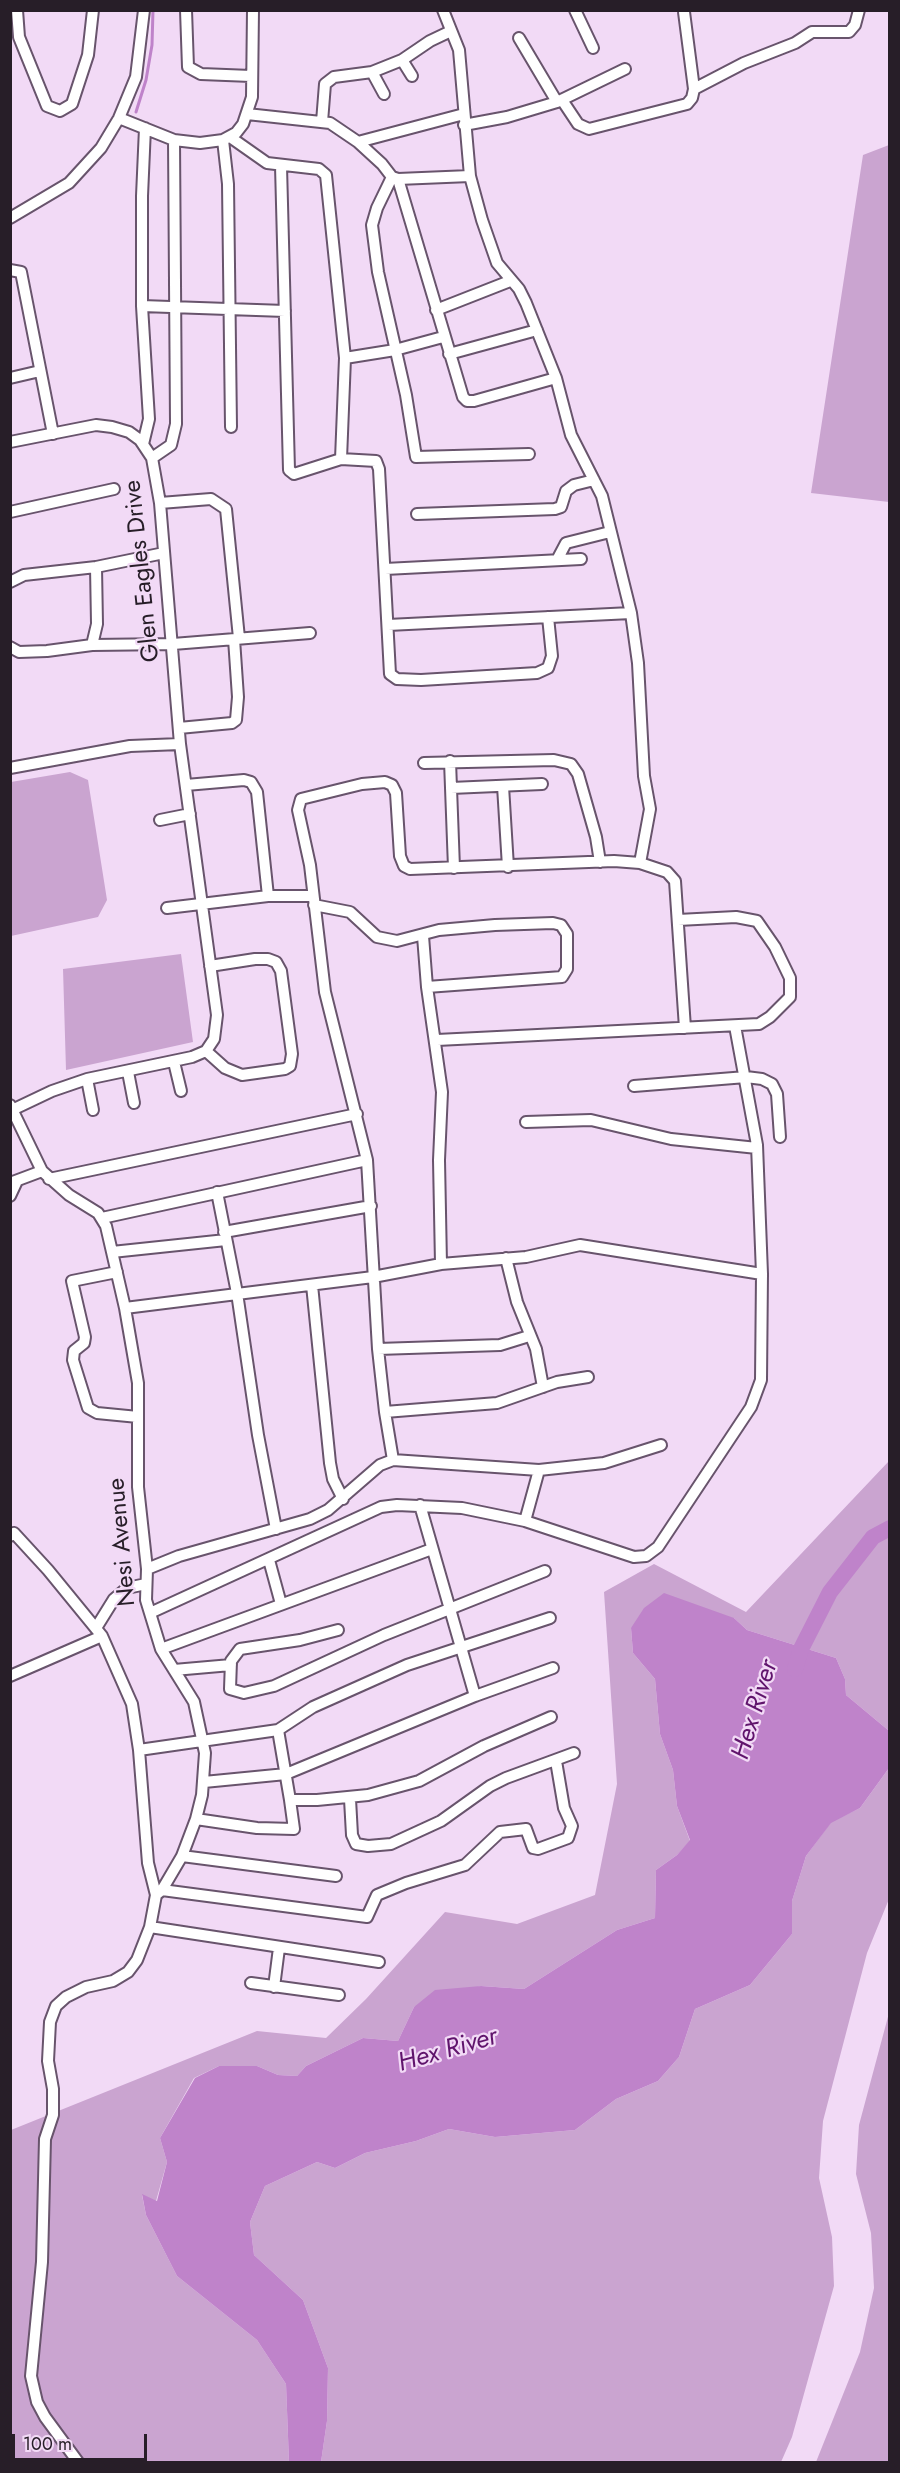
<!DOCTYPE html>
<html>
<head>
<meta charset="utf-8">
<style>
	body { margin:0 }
	#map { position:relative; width:900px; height:2473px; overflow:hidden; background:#f2daf6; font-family:Jost,sans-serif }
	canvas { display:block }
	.frame { position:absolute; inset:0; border:12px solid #271e28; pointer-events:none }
	.scale { position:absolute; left:12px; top:2434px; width:135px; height:27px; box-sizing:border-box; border:3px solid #271e28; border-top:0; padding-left:8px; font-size:18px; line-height:21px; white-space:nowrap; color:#271e28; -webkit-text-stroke:4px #f2daf6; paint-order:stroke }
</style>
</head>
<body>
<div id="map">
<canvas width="900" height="2473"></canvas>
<div class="frame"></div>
<div class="scale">100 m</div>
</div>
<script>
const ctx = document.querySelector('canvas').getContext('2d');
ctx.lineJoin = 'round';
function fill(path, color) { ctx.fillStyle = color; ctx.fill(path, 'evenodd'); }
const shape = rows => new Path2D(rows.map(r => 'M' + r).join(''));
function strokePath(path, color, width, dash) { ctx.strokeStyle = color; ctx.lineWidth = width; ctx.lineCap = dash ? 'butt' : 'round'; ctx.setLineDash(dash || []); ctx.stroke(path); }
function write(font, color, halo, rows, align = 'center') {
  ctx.font = font + ' Jost,sans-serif'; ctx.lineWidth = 4.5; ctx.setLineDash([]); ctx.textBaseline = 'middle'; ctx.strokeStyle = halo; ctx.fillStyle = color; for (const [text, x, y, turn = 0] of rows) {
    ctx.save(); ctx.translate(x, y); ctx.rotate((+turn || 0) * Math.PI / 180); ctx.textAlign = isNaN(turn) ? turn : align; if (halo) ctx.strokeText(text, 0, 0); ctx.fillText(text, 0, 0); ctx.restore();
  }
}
fill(shape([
	[889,145,889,502,811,493,863,155],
	[70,772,88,780,107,900,98,917,11,936,11,782],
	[181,954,193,1042,66,1070,63,969],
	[889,1461,889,1738,888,1730,846,1695,845,1679,836,1658,747,1630,734,1618,631,1628,633,1653,655,1679,660,1734,673,1770,677,1806,690,1841,677,1855,656,1870,655,1918,617,1930,524,1989,481,1986,414,2007,398,2041,363,2038,306,2066,297,2076,278,2075,257,2066,219,2066,194,2078,160,2138,167,2162,156,2201,142,2195,146,2215,177,2276,257,2340,286,2384,289,2462,11,2462,11,2130,257,2031,326,2038,366,1999,445,1912,517,1924,595,1895,617,1784,604,1592,654,1564,746,1612],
	[889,1768,889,1899,867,1953,823,2121,819,2178,832,2237,834,2286,792,2437,781,2462,321,2462,327,2421,328,2368,303,2300,254,2255,250,2222,265,2186,317,2162,335,2168,365,2153,416,2141,449,2129,495,2137,575,2130,616,2099,658,2081,679,2057,695,2009,750,1985,792,1934,792,1901,806,1856,831,1822,860,1808],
	[889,2013,889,2462,816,2462,860,2352,874,2288,871,2233,856,2174,859,2125]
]), '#caa4d0');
fill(shape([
	[664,1593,734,1618,747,1630,836,1658,845,1679,846,1695,888,1730,889,1768,860,1808,831,1823,806,1856,792,1901,792,1934,750,1985,695,2009,679,2057,658,2081,616,2099,575,2130,495,2137,449,2129,416,2141,365,2153,335,2168,317,2162,265,2186,250,2222,254,2255,303,2300,328,2368,327,2421,321,2462,289,2462,286,2384,257,2340,177,2276,146,2215,142,2194,157,2201,167,2162,160,2138,195,2078,219,2066,257,2066,278,2075,297,2076,306,2066,363,2038,398,2041,414,2007,435,1990,481,1986,524,1989,617,1930,655,1918,656,1870,677,1855,690,1840,677,1806,673,1770,660,1734,655,1679,633,1653,631,1628,644,1608]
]), '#bf83ca');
strokePath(shape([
	[136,112,146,80,152,45,153,10]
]), '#bf83ca', 3);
strokePath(shape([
	[795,1669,801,1649,830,1592,873,1537,890,1528]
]), '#bf83ca', 16);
const minor = shape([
	[17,10,19,37,47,106,60,111,72,104,88,55,93,10],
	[186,10,188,67,201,74,251,76],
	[443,10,459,50,470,176,482,220,497,263,519,289,526,303,556,378,571,435,602,496,631,613,638,663,644,776,650,809,640,863],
	[575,10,593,48],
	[519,38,557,102],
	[402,60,412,76],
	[372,72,384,94],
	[694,89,744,63,795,43,812,32,849,32,855,25,859,10],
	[562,100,578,124,589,129,687,104,692,98,694,89,684,12],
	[247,114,330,123,358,142,382,164,392,177,398,179,470,176],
	[119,118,174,140,200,143,223,140,236,133,243,124,252,97,253,10],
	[322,122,325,84,334,77,372,72,402,60,430,41,451,31],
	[464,125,507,117,557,102,625,69],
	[230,137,267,163,319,169,326,175,345,358,341,459],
	[223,140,228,184,231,427],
	[358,142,464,114],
	[281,166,289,470,294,474,341,459,376,461,379,469,390,674,397,679,421,680,537,673,548,668,552,656,548,617],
	[392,177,377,208,372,225,378,272,406,395,416,457,529,454],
	[398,179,463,397,467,401,474,401,556,378],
	[10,218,69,183,101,148,119,118,136,77,144,10],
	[10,270,21,272,53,434],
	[142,306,285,311],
	[436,310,510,281],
	[449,354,537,330],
	[345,358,395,350,443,337],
	[10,378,40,371],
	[10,442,96,425,112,427,129,432,140,440,152,458,160,503,180,744,217,1015,214,1039,206,1051,192,1057,87,1079,52,1091,12,1110],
	[143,444,149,419,142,306,142,196,145,128],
	[152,458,171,445,176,424,174,140],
	[160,503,211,499,226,509,239,638],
	[10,512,114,489],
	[417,514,555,509,561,507,566,491,574,485,594,480],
	[557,560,566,543,610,532],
	[385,569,581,559],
	[10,582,24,575,96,567,164,553],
	[388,625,631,613],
	[92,645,173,644,310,633],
	[10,647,19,652,47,651,92,645,97,624,96,567],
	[179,728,232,723,236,720,238,697,234,639],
	[450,761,454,868],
	[424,763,554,760,571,764,578,774,596,837,600,862],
	[10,768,130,746,180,744],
	[503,786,508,867],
	[451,788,542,784],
	[160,820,190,814],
	[268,896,313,896],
	[314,905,350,912,377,937,397,941,439,930,495,925,553,923,561,925,567,934,567,969,562,977,427,987],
	[167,908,268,896,257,792,251,782,244,780,186,785],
	[423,936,427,987,442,1092,439,1160,441,1264],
	[437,1040,759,1024,770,1017,790,997,790,978,775,947,757,921,736,917,678,920],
	[206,1051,225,1068,242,1075,285,1069,290,1066,292,1054,281,971,276,962,268,959,255,959,210,966],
	[174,1062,181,1091],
	[128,1072,134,1103],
	[87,1079,93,1110],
	[634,1086,746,1077,762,1079,772,1084,777,1094,780,1137],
	[10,1105,42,1171,69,1195,98,1213,106,1226,125,1308,138,1383,138,1487,147,1569,146,1600,161,1649,194,1702,205,1753,202,1795,196,1819,182,1856,162,1890,156,1895,150,1927,137,1960,128,1972,113,1981,86,1987,66,1997,56,2006,50,2022,48,2061,53,2089,53,2115,45,2139,42,2262,31,2376,37,2402,45,2417,78,2462],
	[526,1122,591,1120,671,1139,757,1148],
	[49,1179,357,1114],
	[10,1183,42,1171],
	[217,1192,237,1293,258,1435,276,1529],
	[10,1196,17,1181],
	[102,1218,367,1160],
	[224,1232,371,1206],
	[112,1252,226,1240],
	[506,1258,517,1302,536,1349,543,1387],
	[117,1272,72,1281,85,1337,84,1343,74,1351,73,1360,88,1408,97,1413,138,1417],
	[312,1285,330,1463,333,1479,343,1499],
	[125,1308,373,1277,441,1264,526,1257,580,1245,762,1274],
	[378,1349,500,1345,529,1336],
	[385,1412,497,1403,557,1382,588,1377],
	[393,1460,385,1412,378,1349,367,1160,325,992,310,865,298,810,301,799,362,784,385,782,392,785,396,793,400,856,404,866,410,869,614,861,640,863,667,872,675,881,685,1028],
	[420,1505,475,1696],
	[525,1521,539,1470],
	[10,1536,14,1533,48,1570,102,1636,132,1704,139,1750,148,1863,156,1895],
	[269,1560,281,1604],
	[147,1569,179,1556,310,1519,328,1510,380,1465,393,1460,539,1470,604,1463,661,1445],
	[150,1613,381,1507,397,1505,462,1508,525,1521,634,1557,646,1556,658,1547,751,1407,761,1380,762,1274,757,1145,735,1026],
	[96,1628,114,1599,127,1588,146,1584],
	[338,1630,300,1640,240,1649,231,1661,230,1689,244,1693,274,1686,384,1635,545,1571],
	[161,1649,432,1549],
	[174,1670,231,1665],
	[10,1676,102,1636],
	[278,1730,290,1800,317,1800,368,1795,419,1781,484,1746,551,1717],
	[139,1750,278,1730,313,1707,407,1665,550,1618],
	[204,1782,286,1774,475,1696,553,1668],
	[350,1799,352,1835,356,1844,368,1846,391,1844,441,1821,490,1786,506,1778,574,1753],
	[196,1819,257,1828,294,1829,290,1800],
	[182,1856,336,1876],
	[162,1890,367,1917,377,1895,406,1883,465,1865,500,1832,526,1829,533,1848,538,1849,568,1838,572,1826,564,1808,556,1761],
	[150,1927,379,1962],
	[251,1983,339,1995],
	[274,1987,279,1948]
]);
strokePath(minor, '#68546c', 14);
strokePath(minor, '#fff', 10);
write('24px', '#271e28', '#f2daf6', [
	["Glen Eagles Drive",143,571,-96],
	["Nesi Avenue",123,1542,-95]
]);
write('italic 26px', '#60146c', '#f2daf6', [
	["Hex River",756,1710,-73],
	["Hex River",448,2051,-16]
]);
</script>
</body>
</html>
